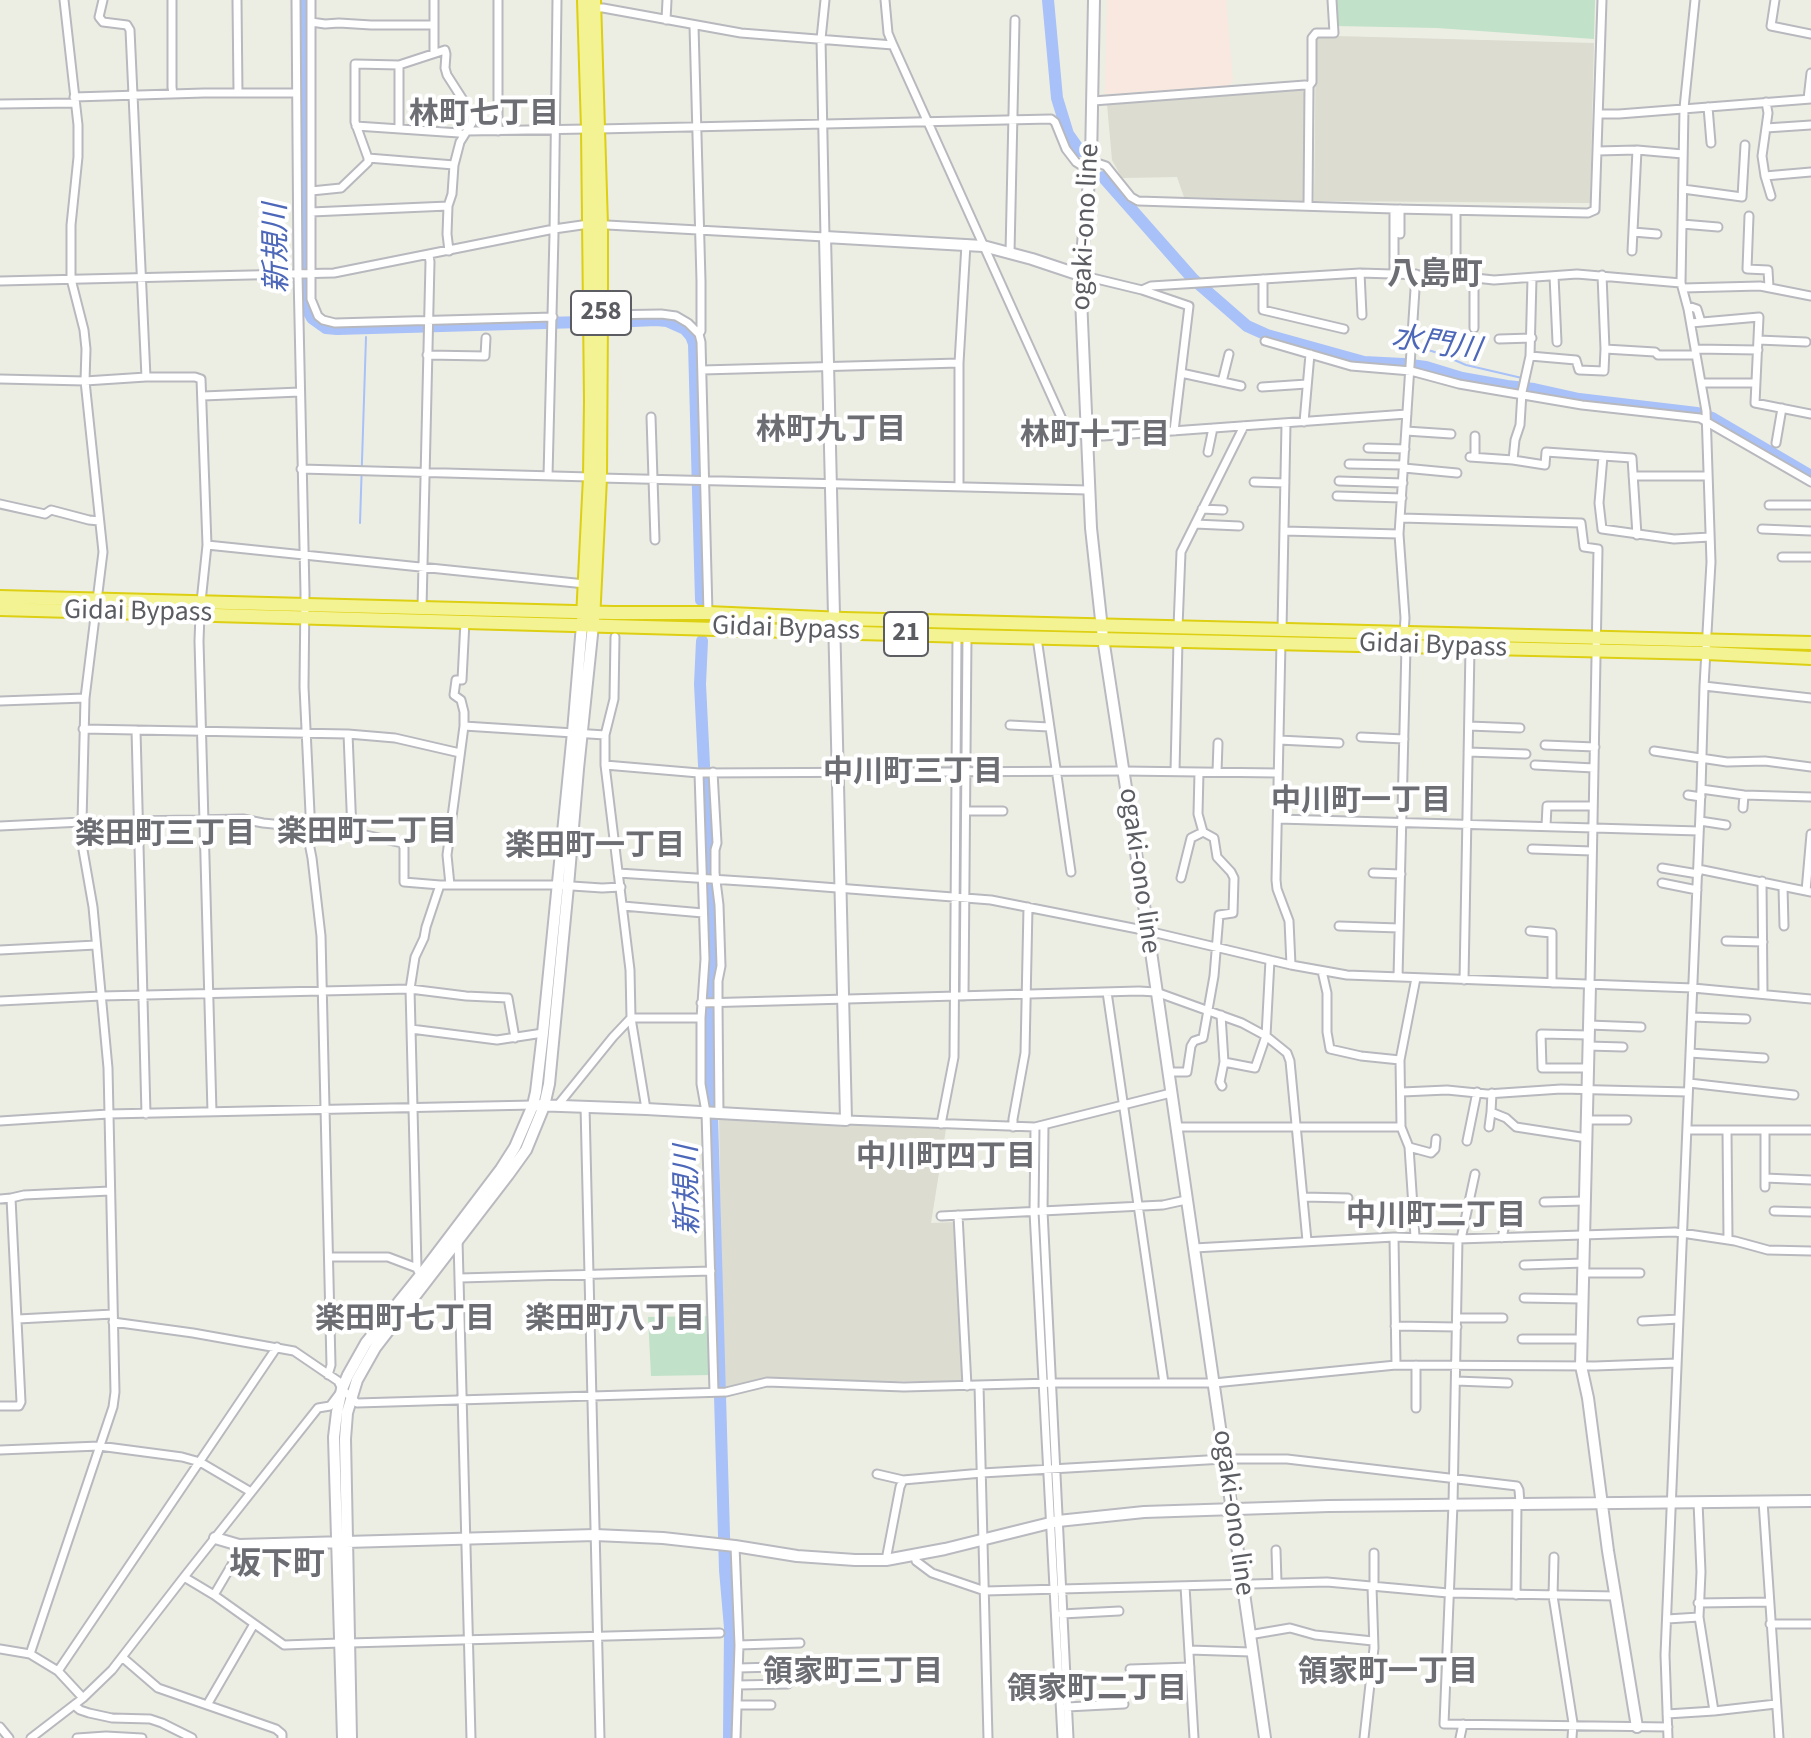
<!DOCTYPE html>
<html>
<head>
<meta charset="utf-8">
<style>
	body { margin:0 }
	canvas { display:block; background:#ecede3 }
</style>
</head>
<body>
<canvas width="1811" height="1738"></canvas>
<script>
const ctx = document.querySelector('canvas').getContext('2d');
ctx.lineJoin = 'round';
function fill(path, color) { ctx.fillStyle = color; ctx.fill(path, 'evenodd'); }
const shape = rows => new Path2D(rows.map(r => 'M' + r).join(''));
function strokePath(path, color, width, dash) { ctx.strokeStyle = color; ctx.lineWidth = width; ctx.lineCap = dash ? 'butt' : 'round'; ctx.setLineDash(dash || []); ctx.stroke(path); }
function write(font, color, halo, rows, align = 'center') {
  ctx.font = font + ' "Source Sans 3","Noto Sans JP",sans-serif'; ctx.lineWidth = 8; ctx.setLineDash([]); ctx.textBaseline = 'middle'; ctx.strokeStyle = halo; ctx.fillStyle = color; for (const [text, x, y, turn = 0] of rows) {
    ctx.save(); ctx.translate(x, y); ctx.rotate((+turn || 0) * Math.PI / 180); ctx.textAlign = isNaN(turn) ? turn : align; if (halo) ctx.strokeText(text, 0, 0); ctx.fillText(text, 0, 0); ctx.restore();
  }
}
fill(shape([
	[1336,36,1594,43,1590,203,1314,201,1316,38],
	[1301,89,1305,94,1305,201,1184,197,1177,177,1122,178,1112,160,1107,104],
	[719,1116,946,1129,931,1223,957,1222,964,1382,768,1379,732,1388,723,1388]
]), '#dcdcd1');
fill(shape([
	[1107,0,1226,0,1233,81,1228,86,1105,94]
]), '#f9e8e0');
fill(shape([
	[1334,0,1595,0,1594,39,1437,28,1336,26],
	[710,1316,711,1375,651,1376,648,1317]
]), '#c1e2c9');
strokePath(shape([
	[1396,262,1399,268,1419,271],
	[1419,278,1416,344,1418,347,1438,353,1466,365,1522,378],
	[366,331,366,328],
	[1527,381,1534,389],
	[360,523,366,337]
]), '#a8c1f8', 2);
strokePath(shape([
	[303,0,305,305,312,318,326,328,337,329,581,322],
	[1048,0,1057,98,1068,134,1080,151],
	[1103,177,1193,279,1247,326,1267,335,1364,362,1403,364,1426,367,1462,378,1507,386,1534,389,1579,399,1697,413,1712,418,1811,476],
	[610,322,656,320,667,321,685,329,691,336,694,344,701,600],
	[702,641,700,684,707,826,711,963,709,1000,711,1082,725,1570,730,1628,729,1738]
]), '#a8c1f8', 12);
const street = shape([
	[103,0,99,17,103,22,127,25,130,30,146,377],
	[172,0,172,87,173,94],
	[237,0,238,92],
	[296,0,298,274,305,593,304,687,310,813,307,833,312,858,321,936,331,1365,328,1375],
	[311,0,311,299,318,316,323,320,335,323,553,317],
	[434,0,434,53],
	[885,0,888,33,893,45,1066,428,1075,434,1103,436,1407,414],
	[1775,0,1771,26,1811,34],
	[595,8,603,8,741,33,893,45],
	[666,20,667,0],
	[311,22,325,24,339,23,371,25,433,25],
	[694,26,701,281,701,331,699,334],
	[399,65,399,129],
	[74,97,204,93,296,93],
	[1808,99,1811,73],
	[1093,101,1305,85,1309,86],
	[1766,102,1768,113,1762,156,1765,176,1771,196],
	[0,104,75,103],
	[1708,107,1711,143],
	[1599,114,1619,114,1811,99],
	[356,126,459,133,464,135],
	[1766,128,1811,125],
	[598,129,1051,119,1055,122,1066,149,1076,162,1084,167,1090,168],
	[467,131,588,129],
	[498,131,498,0],
	[1597,151,1637,150,1683,154],
	[1091,161,1106,166,1131,197,1138,201,1394,209,1588,213,1595,210,1602,0],
	[1765,176,1811,172],
	[1683,189,1742,197,1745,145],
	[311,191,341,188,368,162,368,158],
	[1308,206,1309,86,1312,82,1312,38,1316,33,1334,33,1332,0],
	[1394,209,1394,272],
	[311,212,448,206],
	[1749,216,1747,269,1768,270,1769,287],
	[1682,224,1718,227],
	[1633,232,1657,234],
	[1400,234,1400,209],
	[449,251,447,234,448,206,452,194,454,165,460,142,472,123,472,114,447,75,445,68,446,54,445,50,399,65,355,64,355,122,368,158,454,165],
	[1632,251,1637,150],
	[1010,253,1015,20],
	[1360,273,1362,315],
	[1080,275,1142,290,1151,286,1360,273,1456,276,1494,280,1577,274,1681,283],
	[1602,275,1605,349,1655,352,1658,355,1696,355],
	[1456,276,1456,211],
	[1554,276,1557,342],
	[1532,278,1530,356,1522,392,1520,425,1515,440,1513,460,1545,465,1546,452,1603,456,1599,503,1602,529,1674,539,1710,537],
	[1263,279,1263,310,1344,329],
	[0,281,334,273,554,229,589,224,825,237,821,39,825,0],
	[1683,288,1760,286,1811,296],
	[1142,290,1189,306,1174,431],
	[1688,306,1697,309,1701,322],
	[601,315,661,314,676,316,688,323,699,334,701,342,708,613],
	[1691,323,1759,317,1755,403,1811,414],
	[1474,328,1474,278],
	[1499,339,1532,338],
	[1758,340,1806,342],
	[1265,341,1351,366,1411,371,1459,384,1582,405,1700,418,1811,482],
	[1695,349,1758,350],
	[427,355,485,356,486,338],
	[1530,356,1576,360,1579,370,1604,371,1605,349],
	[702,370,959,363],
	[1181,373,1241,386],
	[0,379,85,381,146,377,195,377,201,379,207,545,201,602],
	[1222,382,1229,354],
	[1701,383,1755,383],
	[1262,387,1307,384],
	[203,396,300,392],
	[651,417,655,540],
	[1304,422,1310,354],
	[1406,431,1451,434],
	[1776,443,1782,408],
	[1368,448,1405,449],
	[1208,452,1213,428],
	[1603,456,1632,458,1637,535],
	[1470,457,1513,460],
	[1475,457,1475,436],
	[1349,464,1404,465],
	[1404,468,1457,473],
	[301,469,590,477],
	[548,476,554,234,557,0],
	[1633,476,1708,476],
	[600,478,1088,490],
	[1339,481,1403,483],
	[1254,482,1285,483],
	[959,487,959,363,966,244],
	[1337,496,1402,498],
	[0,504,45,514,51,510,89,520,99,521],
	[1769,505,1811,505],
	[1202,509,1223,510],
	[1401,518,1581,523,1584,547,1598,549,1590,985],
	[1195,524,1239,526],
	[1762,529,1811,531],
	[1284,531,1399,534],
	[207,545,585,584],
	[1782,557,1811,557],
	[422,608,430,262,429,255],
	[200,614,199,641,212,1112],
	[1178,627,1181,552,1244,426],
	[1282,630,1286,424],
	[1404,634,1405,618,1399,534,1416,274],
	[615,637,614,699,605,735,605,765,630,970,631,1018,646,1109],
	[1037,638,1071,872],
	[1281,642,1276,880,1277,889,1289,921,1291,965],
	[1704,686,1811,698],
	[0,701,85,698],
	[1010,725,1049,727],
	[464,726,605,735],
	[1469,726,1520,728],
	[83,729,348,734,395,738,460,753],
	[136,730,146,1114],
	[348,734,352,832,402,843,404,848,404,882,440,885,557,885,602,888,621,887],
	[1361,737,1404,739],
	[1279,740,1339,743],
	[1545,745,1595,747],
	[1654,751,1727,762,1765,761,1811,767],
	[1468,752,1526,754],
	[605,765,699,773,1123,771,1278,773],
	[1535,765,1594,768],
	[1175,771,1178,640],
	[713,772,717,843,715,850,715,873,719,905,721,966,718,981,718,1003,719,1113],
	[1217,772,1218,743],
	[699,773,705,959,701,1018,701,1084,706,1112],
	[1701,789,1744,795,1811,797],
	[1688,795,1701,797],
	[1743,808,1744,795],
	[966,811,1003,811],
	[1278,819,1699,831],
	[1700,821,1726,825],
	[0,826,82,822,243,819,263,823,352,832],
	[1546,826,1547,806,1593,806],
	[1532,849,1592,851],
	[1662,868,1698,874],
	[1698,869,1811,892],
	[618,873,773,883,991,900,1148,931,1291,965,1347,975,1693,988,1811,999],
	[1373,873,1401,874],
	[1181,878,1191,838,1203,832],
	[1762,881,1763,993],
	[1662,883,1697,890],
	[450,885,447,855,464,726,464,712,461,700,454,695,456,680,462,680,465,621],
	[1783,887,1784,926],
	[1806,891,1811,834],
	[623,906,703,913],
	[1339,926,1399,928],
	[1530,931,1552,933,1552,983],
	[1726,941,1763,942],
	[0,950,96,945],
	[1322,971,1327,993,1327,1032,1330,1049,1361,1056,1400,1060],
	[1398,977,1406,646],
	[1464,980,1470,648],
	[1107,992,1164,1383],
	[964,996,967,636],
	[0,1001,101,996,410,989,466,996,508,998,515,1038],
	[701,1003,1139,991,1156,992,1242,1023,1266,1036,1287,1053,1290,1061,1307,1241],
	[1221,1015,1224,1062,1255,1068,1266,1036,1270,960],
	[1692,1017,1746,1019],
	[1589,1025,1641,1027],
	[411,1029,497,1040,543,1033],
	[1588,1046,1623,1047],
	[1690,1053,1764,1058],
	[1588,1068,1542,1068,1541,1034,1589,1035],
	[1168,1072,1187,1072,1191,1046,1194,1041,1203,1038,1214,976,1219,915,1233,913,1234,878,1231,872,1217,857,1214,838,1203,832,1198,814,1199,772],
	[1689,1083,1794,1095],
	[1222,1086,1220,1082,1224,1062],
	[1402,1092,1447,1090,1487,1094,1561,1089,1688,1092],
	[1492,1093,1491,1112,1506,1118,1516,1127,1587,1138],
	[558,1105,613,1037,631,1018,701,1018],
	[585,1106,600,1738],
	[706,1112,714,1392],
	[846,1120,1035,1127,1171,1093],
	[1587,1120,1627,1120],
	[0,1121,108,1114,533,1105],
	[941,1124,954,1057,957,635],
	[1044,1125,1043,1211,1069,1738],
	[1013,1127,1013,1119,1025,1053,1028,907],
	[1035,1127,1034,1212,1062,1738],
	[1176,1127,1401,1127],
	[1489,1127,1491,1112],
	[1687,1130,1811,1130],
	[1727,1130,1728,1239],
	[1765,1130,1765,1187],
	[1467,1141,1477,1092],
	[1409,1147,1431,1153,1435,1149,1436,1139],
	[1765,1178,1811,1180],
	[1303,1197,1348,1198],
	[11,1198,24,1195,110,1191],
	[0,1199,11,1198,21,1402,19,1406,0,1406],
	[1544,1202,1585,1201],
	[1774,1211,1811,1212],
	[958,1215,967,1386],
	[941,1216,1163,1205,1186,1200],
	[1394,1237,1396,1365],
	[1415,1237,1409,1147,1401,1127,1400,1060,1416,978],
	[1502,1238,1509,1205],
	[1458,1239,1453,1504,1444,1724,1668,1727],
	[1461,1239,1475,1174],
	[458,1240,471,1738],
	[1194,1248,1394,1237,1458,1239,1675,1232,1735,1241,1768,1250,1811,1251],
	[329,1257,388,1257,417,1268,418,1271],
	[1524,1265,1584,1263],
	[417,1268,410,989,415,957,424,938,426,927,440,885],
	[1584,1273,1640,1273],
	[460,1278,711,1271],
	[1524,1298,1583,1299],
	[1457,1318,1503,1318],
	[18,1319,113,1314],
	[1642,1321,1679,1319],
	[113,1322,193,1333,294,1351,338,1381,342,1389,357,1403,726,1392,767,1382,904,1387,1052,1383,1214,1383,1396,1365,1595,1366,1677,1363],
	[1395,1326,1457,1327],
	[1522,1339,1582,1339],
	[1456,1381,1508,1383],
	[979,1385,988,1738],
	[1416,1408,1416,1365],
	[0,1450,99,1446,182,1457,200,1462,251,1492],
	[877,1474,903,1480,982,1473,1224,1459,1287,1459,1517,1486,1519,1490,1520,1503],
	[1763,1501,1779,1738],
	[735,1546,739,1645,736,1738],
	[1276,1550,1277,1583],
	[1374,1553,1374,1587],
	[915,1556,916,1561,932,1573,985,1591,1327,1582,1448,1593,1616,1596],
	[1554,1557,1553,1596,1573,1723,1572,1738],
	[886,1560,900,1487,903,1480],
	[184,1577,214,1595,284,1645,340,1643],
	[1185,1586,1194,1738],
	[214,1595,237,1556,239,1545],
	[1516,1595,1517,1503],
	[1698,1603,1769,1602],
	[1062,1614,1119,1611],
	[1667,1619,1699,1617,1701,1572,1698,1502],
	[1770,1624,1811,1624],
	[1249,1635,1290,1628,1315,1635,1373,1641],
	[349,1643,720,1633],
	[739,1645,800,1643],
	[0,1649,30,1654,58,1671,83,1698],
	[1189,1650,1251,1652],
	[30,1654,113,1407,115,1392,108,1068,93,907,83,850,82,822,85,698,103,552,85,381,86,349,84,330,71,279,71,225,78,157,78,125,64,0],
	[122,1657,158,1688,276,1729,282,1734,282,1738],
	[739,1668,774,1667],
	[1130,1669,1190,1667],
	[58,1671,277,1347],
	[738,1685,788,1684],
	[74,1705,80,1710,89,1713,112,1718,150,1719,162,1723,192,1738],
	[207,1705,254,1624],
	[738,1705,771,1705],
	[1067,1707,1124,1704],
	[1714,1711,1776,1704],
	[1667,1714,1714,1711,1699,1617],
	[0,1727,9,1738],
	[31,1738,83,1698,112,1670,184,1577,318,1408,330,1406,339,1394],
	[77,1738,106,1736,142,1738],
	[1364,1738,1374,1648,1372,1587],
	[1460,1738,1463,1724],
	[1668,1738,1665,1655,1701,789,1704,686,1711,562,1706,411,1688,309,1681,283,1684,108,1695,0]
]);
const secondary = shape([
	[1094,0,1091,161,1080,275,1091,528,1103,638,1148,931,1265,1738],
	[1590,985,1581,1366,1588,1398,1608,1551,1637,1727],
	[533,1105,646,1109,846,1120,825,237,983,246,1032,259,1080,275],
	[215,1538,239,1545,595,1535,663,1538,735,1546,797,1556,855,1560,886,1560,945,1549,1058,1521,1144,1512,1329,1506,1811,1501],
	[343,1738,334,1437,337,1412,342,1389,348,1375,366,1343,420,1276,501,1169,515,1147,533,1105,536,1092,543,1033,573,732,582,625],
	[351,1738,345,1439,347,1413,357,1380,375,1348,508,1175,526,1150,544,1106,549,1084,568,886,578,769,593,625]
]);
const highway = shape([
	[0,597,613,613,708,613,844,619,1811,643],
	[0,609,967,636,1706,653,1811,658],
	[583,618,590,477,591,401,588,129,584,0],
	[593,621,600,478,601,315,601,225,594,0]
]);
strokePath(street, '#b8b9be', 11);
strokePath(secondary, '#b9bac0', 14);
strokePath(highway, '#ddcf12', 16);
strokePath(street, '#fff', 7);
strokePath(secondary, '#fff', 10);
strokePath(highway, '#f4f393', 12);
for (const [x, y, w] of [
	[601,313,60],
	[906,634,44]
]) { const box = new Path2D(); box.roundRect(x - w / 2, y - 22, w, 44, 6); ctx.fillStyle = '#fff'; ctx.fill(box); strokePath(box, '#5b5d62', 2); }
write('bold 26px', '#5b5d62', null, [
	["258",601,313],
	["21",906,634]
]);
write('28px', '#5b5d62', '#fff', [
	["ogaki-ono line",1087,227,-87],
	["Gidai Bypass",138,613,1],
	["Gidai Bypass",786,630,2],
	["Gidai Bypass",1433,647,2],
	["ogaki-ono line",1138,871,82],
	["ogaki-ono line",1232,1513,82]
]);
write('bold 30px', '#6c6e74', '#fff', [
	["林町七丁目",484,116],
	["林町九丁目",831,432],
	["林町十丁目",1095,437],
	["中川町三丁目",913,774],
	["中川町一丁目",1361,803],
	["楽田町二丁目",367,834],
	["楽田町三丁目",165,836],
	["楽田町一丁目",595,848],
	["中川町四丁目",946,1159],
	["中川町二丁目",1436,1218],
	["楽田町七丁目",405,1321],
	["楽田町八丁目",615,1321],
	["領家町三丁目",853,1674],
	["領家町一丁目",1388,1674],
	["領家町二丁目",1097,1691]
]);
write('italic 30px', '#4d67b9', '#fff', [
	["新規川",279,248,-91],
	["水門川",1436,346,9],
	["新規川",690,1190,-91]
]);
write('bold 32px', '#6c6e74', '#fff', [
	["八島町",1435,277],
	["坂下町",277,1567]
]);
</script>
</body>
</html>
